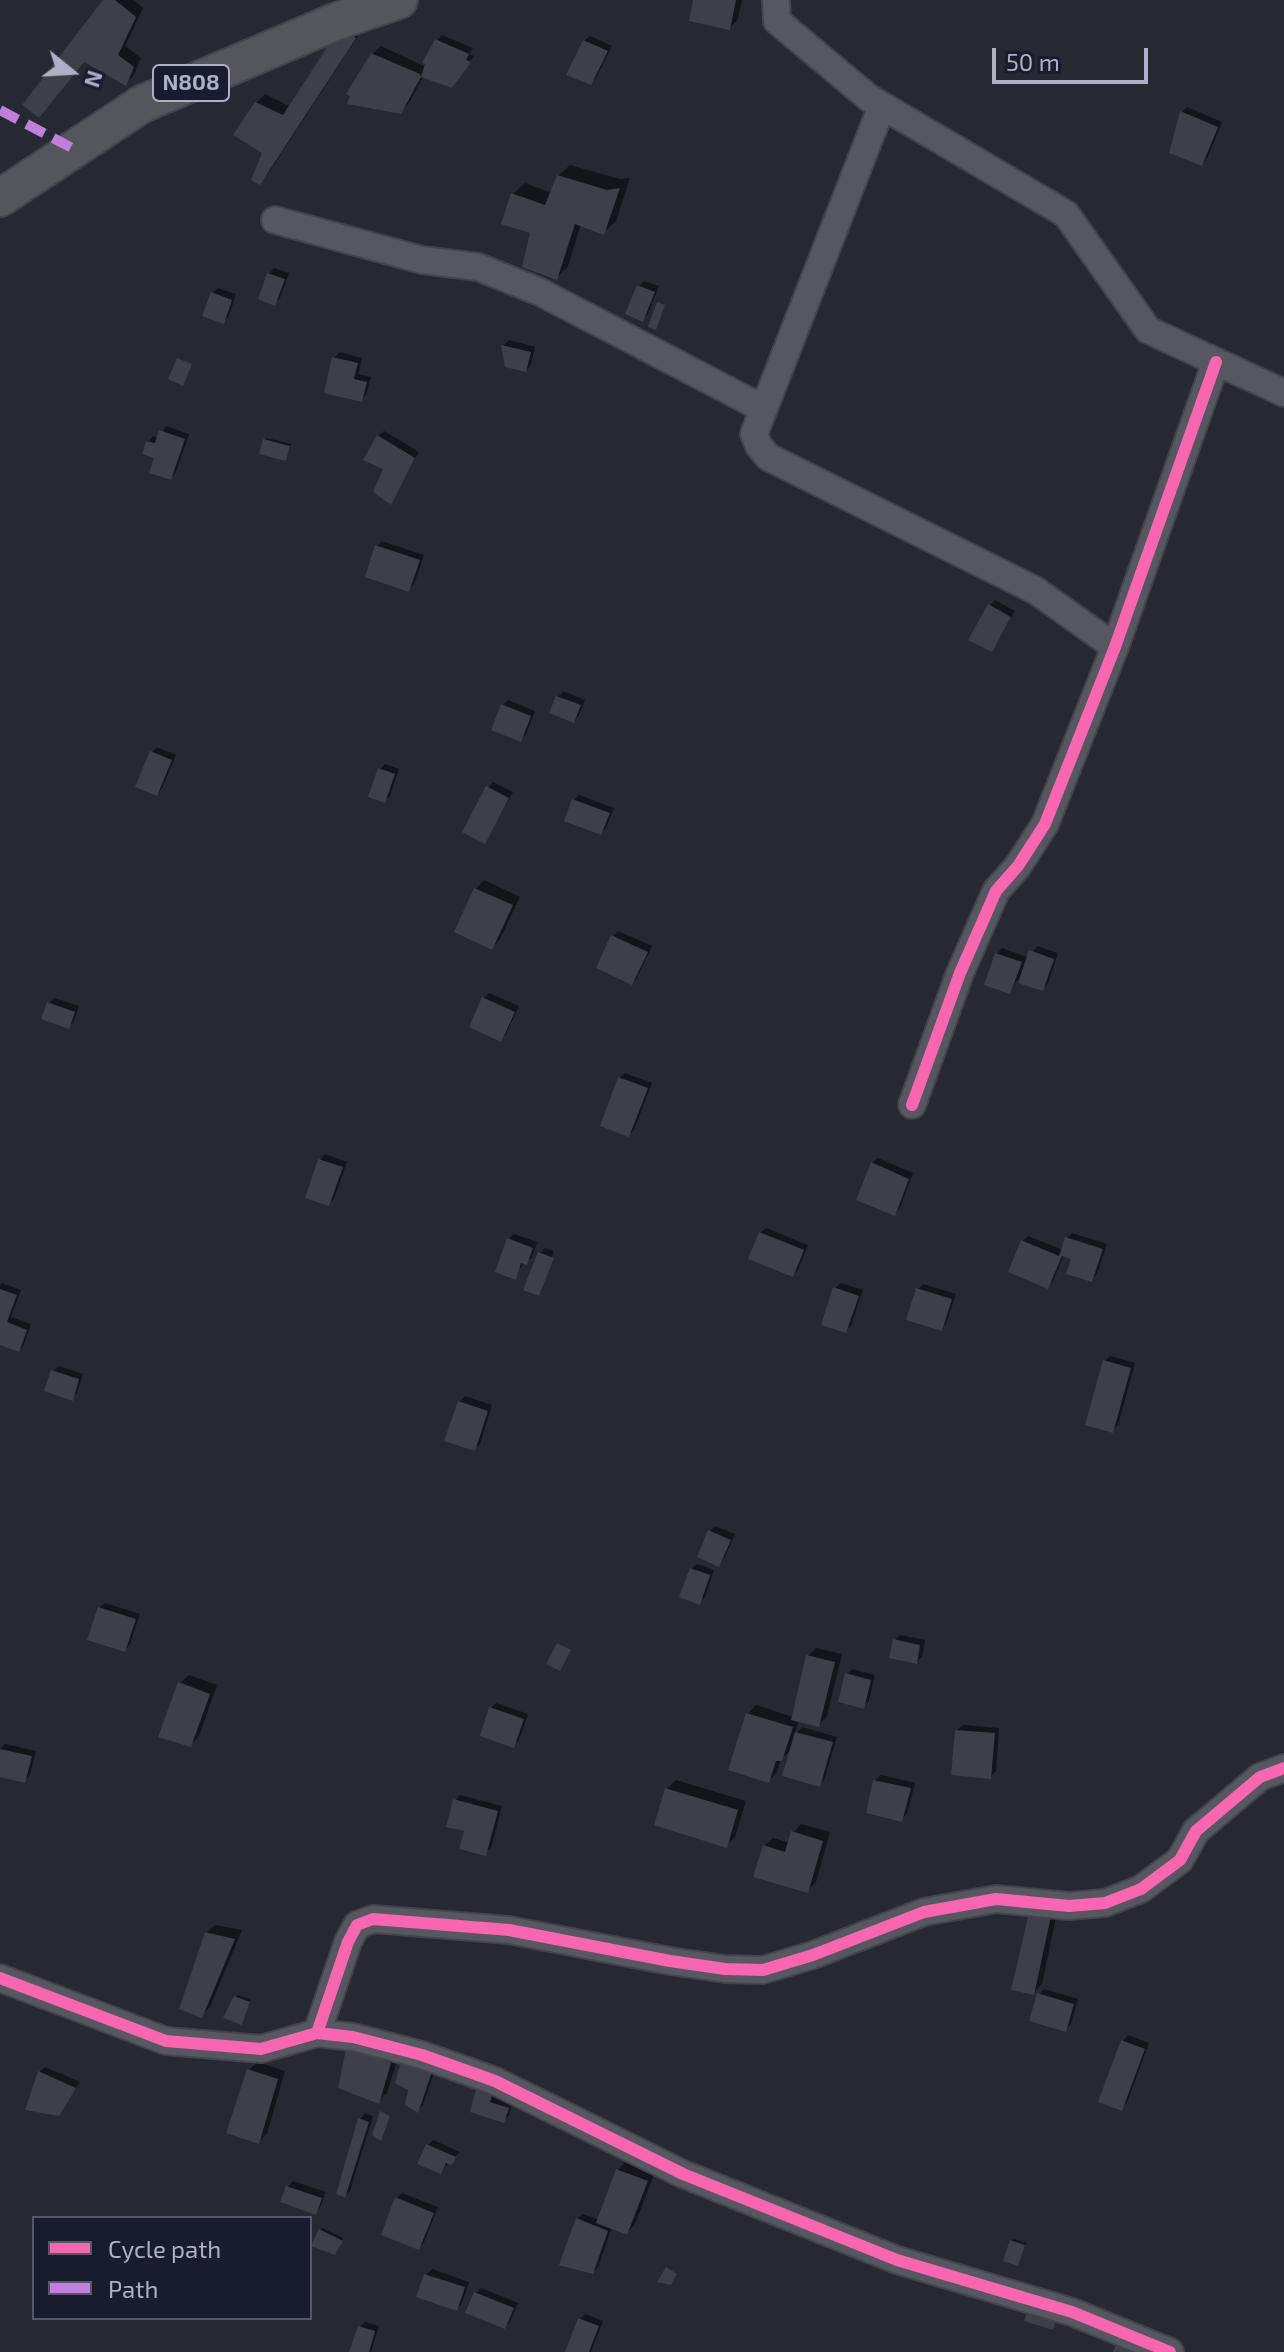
<!DOCTYPE html>
<html>
<head>
<meta charset="utf-8">
<style>
	body { margin:0 }
	#map { position:relative; width:1284px; height:2352px; overflow:hidden; background:#262832; font-family:"Exo 2",sans-serif }
	canvas { display:block }
	.legend { position:absolute; left:32px; top:2216px; width:280px; height:104px; box-sizing:border-box; background:#191c2d; border:2px solid #55586a; margin:0; padding:10px 14px; list-style:none; font-size:24px; color:#aeb1c5 }
	.legend li { display:flex; align-items:center; gap:16px; height:40px }
	.legend b { width:40px; border:2px solid #55586a }
	.north { position:absolute; left:32px; top:32px; width:80px; height:80px; -webkit-text-stroke:6px #191c2d; paint-order:stroke; rotate:108deg; font-size:22px; font-weight:700; line-height:32px; text-align:center; color:#aeb1c5 }
	.north::after { content:''; display:block; margin:auto; width:28px; height:36px; background:#aeb1c5; clip-path:polygon(50% 0,100% 100%,50% 72%,0 100%) }
	.scale { position:absolute; left:992px; top:48px; width:156px; height:36px; box-sizing:border-box; border:4px solid #aeb1c5; border-top:0; padding-left:10px; font-size:24px; line-height:28px; white-space:nowrap; color:#aeb1c5; -webkit-text-stroke:6px #191c2d; paint-order:stroke }
</style>
</head>
<body>
<div id="map">
<canvas width="1284" height="2352"></canvas>
<ul class="legend">
<li><b style="height:10px;background:#f766af"></b>Cycle path</li>
<li><b style="height:10px;background:#c07fdc"></b>Path</li>
</ul>
<div class="north">N</div>
<div class="scale">50 m</div>
</div>
<script>
const ctx = document.querySelector('canvas').getContext('2d');
ctx.lineJoin = 'round';
function fill(path, color) { ctx.fillStyle = color; ctx.fill(path, 'evenodd'); }
const shape = rows => new Path2D(rows.map(r => 'M' + r).join(''));
function strokePath(path, color, width, dash) { ctx.strokeStyle = color; ctx.lineWidth = width; ctx.lineCap = dash ? 'butt' : 'round'; ctx.setLineDash(dash || []); ctx.stroke(path); }
function write(font, color, halo, rows, align = 'center') {
  ctx.font = font + ' "Exo 2",sans-serif'; ctx.lineWidth = 6; ctx.setLineDash([]); ctx.textBaseline = 'middle'; ctx.strokeStyle = halo; ctx.fillStyle = color; for (const [text, x, y, turn = 0] of rows) {
    ctx.save(); ctx.translate(x, y); ctx.rotate((+turn || 0) * Math.PI / 180); ctx.textAlign = isNaN(turn) ? turn : align; if (halo) ctx.strokeText(text, 0, 0); ctx.fillText(text, 0, 0); ctx.restore();
  }
}
fill(shape([
	[105,0,134,0,143,8,125,46,141,58,134,75,125,84,85,60],
	[695,0,742,0,738,19,730,28],
	[342,28,363,28,268,174,259,183,264,152,256,103,265,94,291,107],
	[442,35,473,48,469,54,474,56,457,80,424,75,409,103,400,112,372,54,381,46,426,67,437,40],
	[590,36,612,46,596,78,591,83,584,41],
	[1187,107,1222,122,1207,159,1202,164,1182,112],
	[570,165,620,179,630,178,616,221,604,232,581,224,568,266,557,278,513,194,525,183,552,193,558,176],
	[274,268,289,273,280,298,275,303,269,274],
	[644,281,659,286,648,314,643,319,639,286],
	[218,288,236,294,229,316,223,322,212,293],
	[509,340,535,347,531,365,526,370,507,365,504,345],
	[340,352,362,358,358,374,371,377,366,395,361,400,334,358],
	[166,426,189,434,176,472,171,478,148,442,153,436,159,438],
	[384,431,419,452,391,502,378,436],
	[267,438,291,444,287,456,265,440],
	[382,541,424,555,414,584,409,589,377,546],
	[995,600,1015,611,992,650,990,605],
	[563,691,585,700,579,715,574,721,558,697],
	[508,700,535,711,526,734,521,740,503,705],
	[157,747,176,755,162,788,157,794,152,752],
	[385,764,399,769,390,796,384,801,380,769],
	[493,782,513,792,485,842,488,788],
	[579,795,614,808,606,828,601,833,574,800],
	[484,880,520,897,500,939,492,948,476,889],
	[618,931,652,946,637,978,632,983,613,936],
	[1037,946,1058,953,1048,984,1042,989,1017,980,1010,992,997,954,1002,948,1029,958],
	[489,993,519,1006,506,1034,501,1039,484,998],
	[54,998,79,1006,74,1021,69,1026,49,1003],
	[625,1073,652,1083,634,1130,629,1135,620,1078],
	[325,1154,347,1162,334,1199,328,1204,320,1160],
	[878,1158,913,1173,900,1208,895,1214,872,1163],
	[766,1228,808,1245,798,1270,793,1275,760,1233],
	[1072,1233,1107,1244,1097,1274,1092,1280,1073,1258,1064,1255,1053,1281,1048,1287,1023,1241,1028,1236,1063,1250,1066,1239],
	[514,1234,537,1242,532,1258,524,1262,515,1277,508,1239],
	[545,1248,554,1251,539,1290,542,1290,539,1294,540,1253],
	[2,1283,21,1290,11,1317,31,1324,24,1344,19,1350,0,1343,0,1286],
	[841,1283,863,1290,851,1326,845,1331,835,1288],
	[923,1284,956,1294,946,1324,941,1329,918,1289],
	[1110,1356,1135,1363,1118,1425,1112,1431,1105,1361],
	[59,1366,83,1374,77,1393,72,1398,53,1371],
	[465,1396,492,1405,480,1444,474,1449,459,1402],
	[715,1526,735,1534,724,1559,719,1564,710,1531],
	[697,1564,714,1570,705,1597,700,1602,691,1569],
	[105,1603,140,1614,130,1644,125,1650,99,1608],
	[900,1635,925,1640,922,1657,916,1662,894,1640],
	[816,1648,842,1654,827,1716,819,1725,799,1720,795,1735,802,1727,837,1737,824,1780,819,1785,793,1748,781,1759,777,1772,769,1781,748,1714,756,1705,793,1717,808,1656],
	[852,1669,875,1675,869,1701,863,1706,847,1674],
	[189,1675,217,1685,199,1736,191,1745,180,1683],
	[496,1703,528,1714,519,1740,514,1745,491,1708],
	[963,1725,999,1728,996,1771,990,1777,957,1730],
	[5,1744,36,1751,30,1775,24,1781,0,1775,0,1749],
	[881,1775,915,1783,907,1814,902,1819,875,1781],
	[676,1780,746,1801,735,1837,726,1845,667,1789],
	[460,1795,502,1806,491,1848,485,1853,466,1830,455,1800],
	[801,1824,830,1832,816,1882,807,1891,764,1846,773,1838,790,1843,793,1833],
	[1060,1899,1042,1984,1033,1993,1032,1905],
	[215,1925,242,1930,210,2007,202,2015,206,1933],
	[1044,1989,1078,1999,1071,2024,1065,2030,1038,1995],
	[238,1995,251,2000,242,2023,236,1997],
	[1128,2035,1149,2043,1127,2103,1121,2108,1123,2041],
	[349,2045,399,2054,387,2093,378,2101],
	[257,2062,285,2071,267,2134,258,2142,249,2070],
	[437,2064,423,2105,418,2110,407,2104],
	[45,2067,80,2082,58,2114,39,2072],
	[500,2078,494,2097,513,2102,509,2115,504,2120,472,2111],
	[365,2113,373,2116,350,2191,344,2196,338,2193,360,2119],
	[433,2140,460,2152,440,2172,428,2145],
	[626,2161,655,2172,635,2224,627,2233,612,2227,598,2267,593,2272,577,2219,583,2214,599,2220,618,2170],
	[293,2181,326,2192,320,2207,315,2212,288,2187],
	[402,2193,438,2207,424,2242,419,2248,397,2198],
	[322,2228,343,2238,337,2251,320,2230],
	[1013,2239,1026,2243,1018,2264,1011,2241],
	[432,2269,469,2282,462,2303,457,2309,426,2275],
	[481,2288,518,2303,510,2322,505,2327,476,2293],
	[585,2314,603,2321,591,2352,567,2352,580,2319],
	[365,2322,379,2326,371,2352,351,2352,360,2327]
]), '#0007');
fill(shape([
	[103,0,115,0,136,17,118,55,134,67,126,86,84,62,39,118,22,105],
	[693,0,736,0,730,30,689,21],
	[340,27,356,38,260,185,251,180,262,153,233,135,255,102,283,115],
	[435,39,469,54,466,60,471,62,452,88,421,77,425,64,422,63],
	[583,40,608,51,591,85,566,75],
	[371,53,420,74,421,77,401,114,347,104,350,96,346,94],
	[1180,111,1218,127,1202,166,1169,153],
	[557,175,607,190,620,188,604,235,575,224,557,280,522,267,530,233,501,224,511,193,545,205],
	[267,273,285,279,275,306,258,299],
	[637,285,655,292,643,322,625,314],
	[211,292,232,300,224,324,202,316],
	[657,302,665,305,656,330,648,327],
	[501,345,531,352,526,372,505,367],
	[332,357,358,363,354,379,367,382,362,402,324,393],
	[177,358,192,364,183,386,168,379],
	[159,430,185,439,171,480,149,473,154,458,142,454,146,441,155,443],
	[377,435,415,458,391,505,373,492,383,469,363,460],
	[263,439,290,446,286,461,259,454],
	[375,545,420,560,409,592,365,577],
	[988,604,1011,617,992,652,968,640],
	[556,696,581,705,574,723,549,713],
	[501,704,531,716,521,742,491,730],
	[150,751,172,760,157,796,135,787],
	[378,768,395,774,385,803,368,797],
	[486,786,509,798,485,844,462,832],
	[572,799,610,813,601,835,564,821],
	[474,888,513,905,492,950,454,932],
	[611,935,648,952,632,985,596,968],
	[1029,950,1054,959,1043,991,1018,983],
	[995,953,1022,962,1010,994,984,985],
	[482,997,515,1012,501,1042,469,1027],
	[47,1002,75,1012,69,1029,41,1019],
	[618,1077,648,1088,629,1137,600,1126],
	[318,1159,343,1167,329,1206,305,1198],
	[871,1162,909,1179,895,1216,856,1200],
	[759,1232,804,1250,793,1277,748,1259],
	[1065,1237,1103,1249,1092,1282,1066,1274,1071,1259,1062,1256,1048,1289,1008,1272,1021,1240,1059,1256],
	[507,1238,533,1248,527,1265,521,1263,516,1280,495,1272],
	[538,1252,554,1258,539,1296,523,1290],
	[833,1287,859,1296,846,1333,821,1325],
	[916,1288,952,1299,942,1331,906,1320],
	[0,1289,17,1295,7,1322,27,1330,19,1352,0,1345],
	[1103,1360,1131,1368,1113,1433,1085,1425],
	[51,1370,79,1379,73,1401,44,1391],
	[458,1401,488,1411,475,1451,444,1441],
	[708,1530,731,1540,719,1567,697,1557],
	[690,1568,710,1575,700,1605,679,1597],
	[98,1607,136,1619,125,1652,87,1640],
	[893,1639,920,1645,917,1664,889,1658],
	[557,1643,571,1650,560,1671,546,1664],
	[806,1655,835,1662,819,1727,791,1720],
	[845,1673,871,1680,864,1709,838,1702],
	[178,1682,210,1694,191,1747,158,1737],
	[489,1707,524,1719,514,1748,480,1736],
	[746,1713,793,1727,782,1761,776,1761,769,1783,728,1770],
	[955,1730,995,1733,991,1779,951,1775],
	[795,1732,833,1742,820,1787,782,1776],
	[0,1749,32,1756,25,1783,0,1777],
	[873,1780,911,1788,902,1822,866,1813],
	[665,1788,738,1810,727,1848,654,1825],
	[453,1799,498,1811,486,1856,459,1849,464,1831,446,1827],
	[791,1831,823,1841,808,1893,753,1877,763,1845,785,1852],
	[1031,1904,1053,1907,1034,1995,1011,1990],
	[205,1932,235,1939,202,2018,179,2009],
	[1037,1993,1074,2004,1066,2032,1029,2021],
	[234,1996,250,2002,242,2025,223,2018],
	[1121,2040,1145,2049,1122,2111,1098,2102],
	[347,2044,391,2063,379,2104,338,2088],
	[402,2058,433,2069,418,2113,405,2105,408,2090,395,2083],
	[247,2069,278,2079,259,2144,226,2133],
	[38,2071,76,2088,59,2116,25,2110],
	[479,2078,496,2083,490,2102,509,2108,504,2123,470,2112],
	[380,2111,390,2116,381,2141,372,2135],
	[358,2118,369,2122,345,2198,336,2194],
	[426,2144,456,2157,452,2165,446,2163,441,2174,417,2164],
	[616,2169,648,2181,627,2235,596,2223],
	[286,2186,322,2198,316,2215,280,2202],
	[395,2197,434,2213,419,2250,381,2235],
	[576,2218,608,2231,593,2274,559,2265],
	[319,2229,343,2241,335,2255,311,2246],
	[1010,2240,1025,2245,1018,2266,1003,2261],
	[666,2267,677,2274,671,2285,657,2282],
	[424,2274,465,2287,457,2311,416,2297],
	[474,2292,514,2308,505,2329,465,2313],
	[1030,2303,1059,2312,1053,2330,1024,2321],
	[578,2318,599,2326,589,2352,565,2352],
	[358,2326,375,2331,369,2352,349,2352],
	[1119,2336,1136,2343,1133,2352,1113,2352]
]), '#3d3f49');
const minor = shape([
	[776,0,777,21,869,98,1066,214,1148,330,1284,393],
	[882,106,754,434,759,446,768,457,1035,590,1115,647],
	[275,220,422,260,478,267,540,292,764,409],
	[912,1105,960,973,996,891,1018,866,1045,824,1115,647,1216,362],
	[0,1978,166,2041,261,2049,317,2033,353,2037,422,2055,495,2081,683,2174,897,2260,1072,2312,1170,2352],
	[317,2033,348,1942,357,1925,373,1919,509,1930,670,1961,725,1969,763,1970,813,1955,924,1912,996,1899,1069,1906,1105,1903,1141,1889,1180,1860,1196,1831,1260,1777,1284,1768]
]);
const highway = shape([
	[0,198,142,104,335,22,399,0]
]);
strokePath(minor, '#42434b', 30);
strokePath(highway, '#42444e', 40);
strokePath(minor, '#565761', 26);
strokePath(highway, '#55565b', 36);
strokePath(shape([
	[0,110,74,149]
]), '#c07fdc', 10, [20, 10]);
strokePath(shape([
	[912,1105,960,973,996,891,1018,866,1045,824,1115,647,1216,362],
	[0,1978,166,2041,261,2049,317,2033,353,2037,422,2055,495,2081,683,2174,897,2260,1072,2312,1170,2352],
	[317,2033,348,1942,357,1925,373,1919,509,1930,670,1961,725,1969,763,1970,813,1955,924,1912,996,1899,1069,1906,1105,1903,1141,1889,1180,1860,1196,1831,1260,1777,1284,1768]
]), '#f766af', 12);
for (const [x, y, w] of [
	[191,83,76]
]) { const box = new Path2D(); box.roundRect(x - w / 2, y - 18, w, 36, 6); ctx.fillStyle = '#191c2d'; ctx.fill(box); strokePath(box, '#aeb1c5', 2); }
write('bold 22px', '#aeb1c5', null, [
	["N808",191,83]
]);
</script>
</body>
</html>
